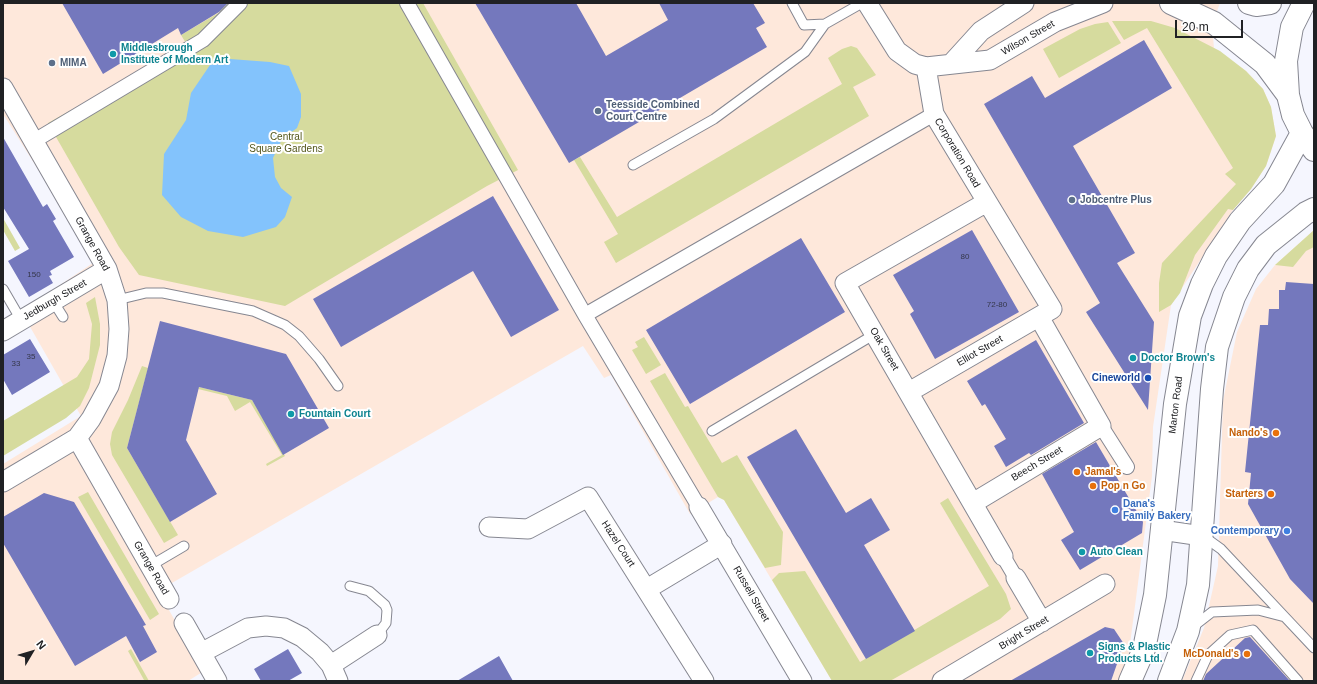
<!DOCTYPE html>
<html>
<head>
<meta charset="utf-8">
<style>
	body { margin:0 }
	#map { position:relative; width:1317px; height:684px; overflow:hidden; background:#f5f6fe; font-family:Helvetica,sans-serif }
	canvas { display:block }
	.frame { position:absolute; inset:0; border:4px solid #202124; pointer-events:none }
	.north { position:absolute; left:12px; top:632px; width:40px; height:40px; -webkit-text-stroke:3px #fff; paint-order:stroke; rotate:52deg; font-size:11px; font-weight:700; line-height:16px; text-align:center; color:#202124 }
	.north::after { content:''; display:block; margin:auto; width:14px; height:18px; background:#202124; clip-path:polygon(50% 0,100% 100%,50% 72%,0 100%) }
	.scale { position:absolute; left:1175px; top:20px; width:68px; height:18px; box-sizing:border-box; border:2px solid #202124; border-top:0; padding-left:5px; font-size:12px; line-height:14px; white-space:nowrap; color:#202124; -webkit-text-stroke:3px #fff; paint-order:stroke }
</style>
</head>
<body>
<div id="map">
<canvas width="1317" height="684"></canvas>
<div class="frame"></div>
<div class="north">N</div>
<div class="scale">20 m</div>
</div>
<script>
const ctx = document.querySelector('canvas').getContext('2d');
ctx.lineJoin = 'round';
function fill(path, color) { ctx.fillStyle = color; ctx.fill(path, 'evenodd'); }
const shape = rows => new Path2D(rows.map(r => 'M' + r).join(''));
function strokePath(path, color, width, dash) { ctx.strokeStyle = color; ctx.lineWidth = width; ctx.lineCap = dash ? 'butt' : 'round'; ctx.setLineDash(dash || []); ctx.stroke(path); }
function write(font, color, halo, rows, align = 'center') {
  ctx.font = font + ' Helvetica,sans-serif'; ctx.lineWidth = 4; ctx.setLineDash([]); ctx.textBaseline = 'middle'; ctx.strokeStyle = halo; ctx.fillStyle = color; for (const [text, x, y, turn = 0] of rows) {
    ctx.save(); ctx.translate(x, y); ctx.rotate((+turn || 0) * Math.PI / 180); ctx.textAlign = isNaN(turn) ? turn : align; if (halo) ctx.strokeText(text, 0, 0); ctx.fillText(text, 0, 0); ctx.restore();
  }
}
fill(shape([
	[3,3,1220,3,1212,25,1214,48,1246,71,1263,89,1271,107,1276,136,1266,166,1251,189,1233,210,1171,305,1153,427,1152,476,1127,667,1121,681,832,681,724,500,718,497,690,514,611,375,604,378,583,346,158,591,204,671,188,681,3,681,3,464,81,416,21,311,96,261,3,114],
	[1314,230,1314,681,1182,681,1204,628,1218,566,1223,401,1237,332,1256,289,1275,265]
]), '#fee8db');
fill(shape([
	[215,3,423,3,518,170,487,186,285,306,139,275,119,247,48,123,187,45,181,35,220,12],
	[1112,21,1151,21,1175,28,1220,51,1246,71,1263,89,1271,107,1276,136,1266,166,1251,189,1233,210,1228,209,1195,255,1180,293,1171,305,1159,312,1159,283,1162,263,1236,184,1225,174,1233,168,1147,28,1124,40],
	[1108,22,1121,43,1059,78,1043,49,1080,29,1095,24],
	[851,46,857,48,876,75,853,87,869,116,616,263,604,242,618,234,574,160,580,157,617,217,842,84,828,58,842,49],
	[3,218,20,248,15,251,3,230],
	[1314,230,1314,247,1306,251,1293,267,1275,265],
	[95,297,100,324,100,345,89,388,80,406,66,418,3,456,3,421,77,377,89,359,92,324,86,303],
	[644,337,661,365,646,374,632,350,638,347,635,342],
	[142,366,148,368,127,448,178,535,164,543,112,455,110,444,112,432,128,400],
	[665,373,685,407,688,406,722,463,737,455,783,532,781,565,765,568,724,500,718,497,650,381],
	[199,387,252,400,285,456,267,466,266,464,282,455,250,402,235,411,227,396,198,389],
	[88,492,159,614,150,620,78,497],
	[948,498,1006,594,1011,609,1000,619,890,681,832,681,772,580,779,573,805,571,860,662,989,586,940,503],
	[131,649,149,681,143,681,144,680,128,651]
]), '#d6db9e');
fill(shape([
	[230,59,270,62,289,66,301,94,301,117,297,128,282,139,273,158,275,177,281,188,292,197,285,217,276,227,243,237,208,231,181,217,162,195,164,154,186,120,191,93,210,65]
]), '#83c3fc');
fill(shape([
	[62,3,228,3,219,12,181,35,178,28,103,74],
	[475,3,576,3,606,56,668,20,659,3,753,3,765,23,756,28,767,47,569,163],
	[1144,40,1172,88,1073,146,1135,253,1117,263,1154,322,1148,410,1086,312,1100,303,984,104,1032,76,1045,98],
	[3,137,43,207,47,204,56,219,53,221,74,257,50,271,52,275,49,276,53,283,29,297,8,261,29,249,3,207],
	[493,196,559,310,511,337,473,271,341,347,313,299],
	[972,230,1019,312,935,359,910,314,914,311,893,275],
	[801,238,845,312,690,404,646,330],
	[1286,282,1314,284,1314,604,1290,579,1248,504,1251,473,1245,472,1260,325,1268,325,1269,309,1279,309,1279,290,1285,290],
	[160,321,286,354,329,428,283,455,252,400,199,387,186,440,217,494,170,522,127,448],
	[30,339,50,372,12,395,3,379,3,355],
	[1036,340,1084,423,1031,455,1029,453,1006,467,994,446,1006,439,985,404,982,406,967,381],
	[796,429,846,513,871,498,890,530,864,545,915,631,866,659,747,457],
	[1096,442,1143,522,1142,533,1080,570,1061,540,1074,532,1042,474],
	[44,493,74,502,146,625,143,626,157,652,140,662,126,636,75,666,3,543,3,517],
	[1105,627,1114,629,1124,644,1111,681,1010,681],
	[1250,637,1290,681,1203,681,1206,674,1245,638],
	[288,649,302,673,288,681,261,681,254,669],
	[499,656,513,681,457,681]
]), '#7478bd');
const service = shape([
	[792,3,804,25,825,24],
	[633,165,714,119,805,52,825,24,862,3],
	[3,289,21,320],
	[117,300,146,293,163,293,253,311,285,325,299,336,319,359,338,386],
	[53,301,63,317],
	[712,431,875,334],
	[1203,536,1221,549,1314,648],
	[150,566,184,546],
	[350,586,369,591,385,605,387,610,386,623,377,635],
	[1194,626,1212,612,1258,610,1285,617],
	[1196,681,1208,655,1230,635,1253,630,1298,681]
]);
const pedestrian = shape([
	[407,3,585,315,699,507],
	[34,141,203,40,240,3],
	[585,315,934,114],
	[1101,426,1127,467],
	[1003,556,1016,578]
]);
const minor = shape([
	[867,3,897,51,915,64,926,67,990,60,1055,22,1103,3],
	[951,64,981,31,1024,3],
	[3,88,107,269,117,300,119,329,117,356,109,386,91,419,77,438,3,482],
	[987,202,845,283,1003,556],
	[3,331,107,269],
	[909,392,1052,309,934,114,926,67],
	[77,438,169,599],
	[973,503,1101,426,1039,317],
	[699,507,802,681],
	[489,527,528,529,588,497,704,681],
	[1161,530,1202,536],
	[1016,578,1042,622],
	[647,589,722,544],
	[184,623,217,681],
	[201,653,248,628,266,626,284,628,302,637,320,652,331,665,338,681],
	[331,665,377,635],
	[942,681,1105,584]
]);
const tertiary = shape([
	[1171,3,1214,23,1265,64,1288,95],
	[1249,3,1256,5,1270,3],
	[1304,3,1292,27,1286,61,1288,95,1293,115,1302,133,1314,150],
	[1130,681,1144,649,1155,595,1175,404,1190,316,1202,284,1216,256,1240,221,1274,184,1302,133],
	[1169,681,1188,631,1198,585,1212,389,1217,347,1234,297,1248,269,1266,245,1306,213,1314,209]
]);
strokePath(service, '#868791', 11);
strokePath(pedestrian, '#868791', 16);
strokePath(minor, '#868791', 21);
strokePath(tertiary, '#868791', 24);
strokePath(service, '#fff', 9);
strokePath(pedestrian, '#fff', 14);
strokePath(minor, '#fff', 19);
strokePath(tertiary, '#fff', 22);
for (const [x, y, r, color] of [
	[113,54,4,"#0f9aa8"],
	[52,63,4,"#5c6f8a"],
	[598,111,4,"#5c6f8a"],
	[1072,200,4,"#5c6f8a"],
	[1133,358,4,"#0f9aa8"],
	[1148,378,4,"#1a4fb4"],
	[291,414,4,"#0f9aa8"],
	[1276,433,4,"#e8710a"],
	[1077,472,4,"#e8710a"],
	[1093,486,4,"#e8710a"],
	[1271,494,4,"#e8710a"],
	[1115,510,4,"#3f7fe0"],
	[1287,531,4,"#3f7fe0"],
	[1082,552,4,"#0f9aa8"],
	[1090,653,4,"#0f9aa8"],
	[1247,654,4,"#e8710a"]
]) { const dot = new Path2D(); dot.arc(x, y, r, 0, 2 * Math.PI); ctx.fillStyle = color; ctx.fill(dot); strokePath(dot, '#fff', 1.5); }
write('8px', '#35374a', null, [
	["80",965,257],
	["150",34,275],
	["72-80",997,305],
	["35",31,357],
	["33",16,364]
]);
write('10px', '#202124', '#fff', [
	["Wilson Street",1028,38,-30],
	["Corporation Road",957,153,59],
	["Grange Road",92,244,61],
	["Jedburgh Street",55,300,-30],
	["Oak Street",884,349,60],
	["Elliot Street",980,351,-30],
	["Marton Road",1176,405,-83],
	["Beech Street",1037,464,-31],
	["Hazel Court",618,544,57],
	["Grange Road",151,568,60],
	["Russell Street",751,594,60],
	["Bright Street",1024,633,-31]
]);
write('bold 10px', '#0d838f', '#fff', [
	["Middlesbrough",121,48],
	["Institute of Modern Art",121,60],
	["Doctor Brown's",1141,358],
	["Fountain Court",299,414],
	["Auto Clean",1090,552],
	["Signs & Plastic",1098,647],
	["Products Ltd.",1098,659]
], 'left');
write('bold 10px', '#4e5e75', '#fff', [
	["MIMA",60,63],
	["Teesside Combined",606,105],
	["Court Centre",606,117],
	["Jobcentre Plus",1080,200]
], 'left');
write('10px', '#53561a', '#fff', [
	["Central",286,137],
	["Square Gardens",286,149]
]);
write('bold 10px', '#164399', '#fff', [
	["Cineworld",1140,378]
], 'right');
write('bold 10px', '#c56008', '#fff', [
	["Nando's",1268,433],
	["Jamal's",1085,472,"left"],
	["Pop n Go",1101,486,"left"],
	["Starters",1263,494],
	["McDonald's",1239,654]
], 'right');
write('bold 10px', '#366cbe', '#fff', [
	["Dana's",1123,504],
	["Family Bakery",1123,516],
	["Contemporary",1279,531,"right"]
], 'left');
</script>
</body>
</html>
